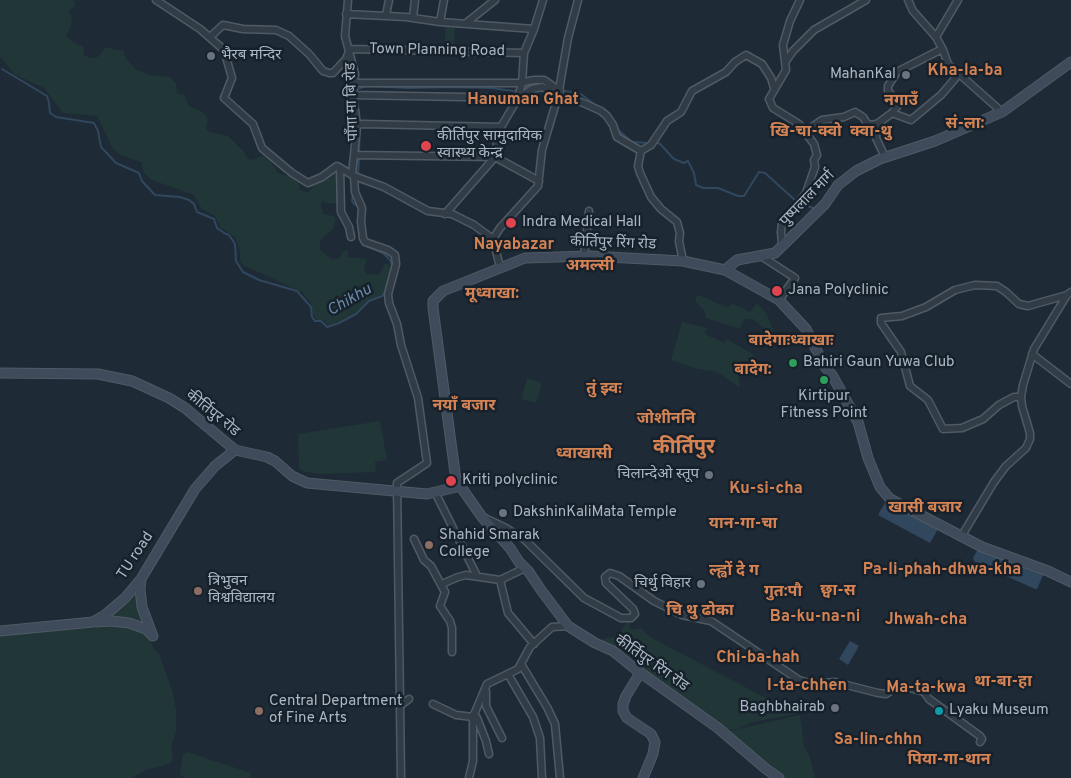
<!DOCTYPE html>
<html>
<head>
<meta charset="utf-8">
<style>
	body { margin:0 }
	canvas { display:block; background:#1e2a36 }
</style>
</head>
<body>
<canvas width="1071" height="778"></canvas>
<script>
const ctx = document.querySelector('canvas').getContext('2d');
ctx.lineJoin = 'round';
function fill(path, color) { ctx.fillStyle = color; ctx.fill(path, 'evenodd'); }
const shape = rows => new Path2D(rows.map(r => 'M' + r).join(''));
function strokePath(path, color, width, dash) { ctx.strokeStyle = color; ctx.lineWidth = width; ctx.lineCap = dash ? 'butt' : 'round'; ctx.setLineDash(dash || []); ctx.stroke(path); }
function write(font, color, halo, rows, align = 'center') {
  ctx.font = font + ' Overpass,"Noto Sans Devanagari",sans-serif'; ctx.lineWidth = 5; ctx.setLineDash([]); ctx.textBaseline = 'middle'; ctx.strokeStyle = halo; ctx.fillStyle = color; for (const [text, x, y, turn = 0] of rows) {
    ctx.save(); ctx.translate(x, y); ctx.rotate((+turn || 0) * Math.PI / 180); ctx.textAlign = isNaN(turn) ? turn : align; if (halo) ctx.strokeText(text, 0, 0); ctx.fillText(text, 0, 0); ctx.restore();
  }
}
fill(shape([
	[0,0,74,0,75,6,69,10,69,12,72,18,70,29,67,33,66,37,78,45,83,46,84,55,91,58,98,57,105,47,117,50,124,50,123,51,127,60,137,70,150,75,170,77,176,84,177,93,184,95,189,106,201,111,206,115,208,120,206,128,209,132,228,136,245,153,248,159,252,160,263,156,270,160,278,173,296,179,299,182,300,189,304,192,309,192,320,179,335,172,338,186,339,202,337,204,323,202,321,203,321,207,323,214,334,216,336,220,333,229,320,240,320,250,331,259,338,259,345,250,348,250,348,257,367,259,364,270,367,274,379,275,384,265,388,263,390,269,386,292,371,300,355,313,338,322,328,325,323,320,316,320,312,312,311,303,302,292,243,265,240,259,240,250,235,237,221,228,215,216,202,209,194,195,152,180,144,173,141,162,121,155,113,149,97,116,63,113,44,88,14,74,0,56],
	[445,26,455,27,454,48,445,47],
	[699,295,726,307,733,304,750,312,757,303,766,313,774,332,762,327,753,319,745,319,740,329,706,318,704,310,696,302,696,297],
	[682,322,707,328,705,334,724,343,727,339,754,355,738,373,740,388,722,375,712,371,697,369,671,360],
	[527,378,542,383,536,403,521,399],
	[380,421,387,460,375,462,376,472,320,474,302,471,299,468,298,434],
	[135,592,136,592,143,622,142,623,123,618,113,618,112,615],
	[629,619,630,630,641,628,650,637,762,696,800,711,795,714,753,722,737,729,723,730,636,664,631,638,632,665,630,668,589,642,617,636],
	[118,626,129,626,146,634,155,650,159,654,173,693,176,710,176,731,171,747,173,760,169,764,146,770,132,778,0,778,0,635],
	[800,715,804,746,810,757,815,778,776,778,725,732],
	[187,752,251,773,249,778,184,778,180,773,183,755]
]), '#203637');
fill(shape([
	[886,501,938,529,930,543,878,515],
	[978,549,1044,573,1037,589,1035,589,975,562,973,558],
	[850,641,859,646,848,665,839,659]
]), '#30475e');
strokePath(shape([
	[2,69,47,96,49,103,50,113,56,117,94,123,98,131,101,147,105,151,116,163,139,173,142,181,155,195,180,197,189,200,194,204,197,212,214,219,217,228,224,233,229,235,235,244,236,261,243,272,259,280,297,291,311,307,312,317,315,321,321,321,327,327,339,323,356,314,369,301,382,296,386,292],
	[524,88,535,84,542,83,547,86],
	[561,92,565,91,581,94,594,104],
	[357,106,357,89,367,86,409,88,449,87,492,88,513,91,519,90],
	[617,129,632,142,650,143],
	[654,143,656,142,660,144,674,159,684,163,688,161,694,173,696,185,703,188,718,188,738,196,744,196,759,172,765,173,796,201],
	[359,153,360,125],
	[358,176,359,158],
	[353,192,352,201,354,204,358,206],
	[800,203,813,208],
	[364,244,366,246,383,253,390,260,393,268]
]), '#30475e', 2);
const street = shape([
	[156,0,200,29,224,50,232,78,224,98,253,124,262,148,292,173,308,183,322,177,337,166,354,176,384,187,428,211,452,214,474,225,493,239],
	[348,0,345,36,355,74,353,95,357,125,352,175],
	[908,0,913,11,936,37,943,50,948,64,1002,112],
	[346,14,406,17,440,22,534,29,524,53,522,83,518,98,501,127,497,142,495,157,354,155],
	[386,15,389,0],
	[413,17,415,0],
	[440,22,444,0],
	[465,24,495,0],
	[534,29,543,0],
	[210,37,223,25,243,29,276,30,289,36,309,54,323,71,329,73,333,73,346,59,350,49,524,53],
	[936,37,958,0],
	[786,61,793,51,814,30,866,0],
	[355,83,519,83,534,80,544,80,560,91],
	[353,95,518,98,532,89,542,87,549,90,558,97,581,102,601,111,607,116,613,125,617,137,641,151],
	[892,113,899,104,888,91,888,86,897,72,942,49],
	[357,125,363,124,501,127],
	[805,132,822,120,844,117,855,112,863,117,868,125,877,124],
	[885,157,876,138,877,124,892,113,911,120,941,95,959,74],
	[340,168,341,212,349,227,351,237],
	[354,176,355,192,362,208,361,222,363,238,365,242,388,250,395,255,396,264,388,294,389,303,397,324,401,345,418,398,427,463,397,483,401,778],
	[445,214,495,157,539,181],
	[783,245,782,243,781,232,782,224,806,193,815,167,814,160,817,155,814,144,799,124,773,108,769,99,786,70,783,45,790,21,800,0],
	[584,256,589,211],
	[761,256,795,278,779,300],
	[683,261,679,241,680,233,677,222,661,209,651,197,640,173,638,166,641,151,651,145,667,121,681,112,692,91,726,72,735,62,746,55,762,64,771,78,774,88],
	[500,267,493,239,500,228,538,186,542,150,558,96,568,38,578,0],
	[1032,354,1071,384],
	[1021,397,1014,397,999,405,983,419,962,428,943,429,928,400,910,386,901,352,881,323,881,318,902,316,926,307,955,290,975,285,997,286,1006,292,1019,304,1028,306,1067,295],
	[435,492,477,576],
	[485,518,506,528,525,540,584,598,621,618,631,618,635,614,633,609,606,583,605,577,610,573,619,576,654,601,682,615,711,621,799,680,813,684,835,682,878,693,886,694,899,685,924,692,929,699,980,736,982,739,980,742],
	[961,537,994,482,1006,466,1026,448,1030,439,1030,433,1022,406,1021,397,1023,385,1034,349,1067,295,1071,292],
	[414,539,424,560,431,566,445,592,440,606,450,621,452,628,452,652],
	[500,580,508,613,534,644],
	[442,584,458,577,466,575,500,580,525,568],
	[521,664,547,707,555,724,560,778],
	[508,674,533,717,540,738,542,778],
	[486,691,486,706,502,738],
	[433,704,456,715,473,717],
	[400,706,409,699],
	[474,714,477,718,486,741,489,754],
	[469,778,473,761,473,717,487,684,518,669,530,647,552,627,568,626]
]);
const secondary = shape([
	[725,270,737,260,775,253,825,204,838,185,856,171,880,159,935,141,1002,112,1071,62],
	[0,373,98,374,132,381,169,398,185,408,235,450,267,457,275,461,292,476,307,483,427,494,461,486],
	[141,579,140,589,142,607,152,634],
	[97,622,111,621,129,623,146,629,153,636],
	[0,631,93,622,105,615,125,598,141,579,195,489,215,466,235,450],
	[640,673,626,696,623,704,623,711,627,718,651,734,655,742,653,754,643,778],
	[779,778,766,769,718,728,634,668,613,651,595,643,568,626,541,590,529,572,519,562,510,548,482,517,456,480,433,308,433,301,443,291,525,258,589,256,683,261,725,270,779,300,806,329,825,367,832,375,858,422,868,458,880,487,890,499,982,547,1048,571,1071,582]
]);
strokePath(street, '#4f5a65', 9);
strokePath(secondary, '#4f5a65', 11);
strokePath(street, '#323c47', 6);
strokePath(secondary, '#3f4b5a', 9);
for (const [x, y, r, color] of [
	[211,56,5,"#6b7280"],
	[906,75,5,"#6b7280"],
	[426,146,6,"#e0444e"],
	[511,223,6,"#e0444e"],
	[777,291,6,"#e0444e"],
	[793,363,5,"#2e9e5b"],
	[824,380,5,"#2e9e5b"],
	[709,475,5,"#6b7280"],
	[451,481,6,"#e0444e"],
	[503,513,5,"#6b7280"],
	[429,545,5,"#8d6e63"],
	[701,584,5,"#6b7280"],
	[198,591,5,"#8d6e63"],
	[835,708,5,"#6b7280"],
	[259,711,5,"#8d6e63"],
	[939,711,5,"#0f9aa8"]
]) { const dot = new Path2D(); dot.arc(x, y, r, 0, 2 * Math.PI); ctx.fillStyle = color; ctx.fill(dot); strokePath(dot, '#17212b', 2); }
write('15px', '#abb7c4', '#17212b', [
	["Town Planning Road",437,51,1],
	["पाँगा मा बि रोड",353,102,-92],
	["पुष्पलाल मार्ग",808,199,-46],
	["कीर्तिपुर रिंग रोड",613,244,2],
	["कीर्तिपुर रोड",212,414,39],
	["TU road",136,556,-57],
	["कीर्तिपुर रिंग रोड",651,664,35]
]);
write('15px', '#abb7c4', '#17212b', [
	["भैरब मन्दिर",221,56],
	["MahanKal",896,75,"right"],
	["कीर्तिपुर सामुदायिक",437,137],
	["स्वास्थ्य केन्द्र",437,154],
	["Indra Medical Hall",522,223],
	["Jana Polyclinic",788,291],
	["Bahiri Gaun Yuwa Club",803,363],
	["Kirtipur",824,397,"center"],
	["Fitness Point",824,414,"center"],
	["चिलान्देओ स्तूप",699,475,"right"],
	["Kriti polyclinic",462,481],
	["DakshinKaliMata Temple",513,513],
	["Shahid Smarak",439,536],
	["College",439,553],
	["त्रिभुवन",208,582],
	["विश्वविद्यालय",208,599],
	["चिर्थु विहार",691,584,"right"],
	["Central Department",269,702],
	["of Fine Arts",269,719],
	["Baghbhairab",825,708,"right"],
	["Lyaku Museum",949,711]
], 'left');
write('bold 16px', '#d68354', '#17212b', [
	["Kha-la-ba",965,72],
	["Hanuman Ghat",523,101],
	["नगाउँ",901,102],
	["सं-ला:",965,125],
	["खि-चा-क्वो",806,133],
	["क्वा-थु",871,133],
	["Nayabazar",514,246],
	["अमल्सी",590,267],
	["मूध्वाखा:",492,295],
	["बादेगाःध्वाखाः",791,342],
	["बादेग:",753,371],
	["तुं झ्वः",604,390],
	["नयाँ बजार",464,407],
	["जोशीननि",666,420],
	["ध्वाखासी",584,455],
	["Ku-si-cha",766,490],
	["खासी बजार",925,509],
	["यान-गा-चा",743,525],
	["Pa-li-phah-dhwa-kha",942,571],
	["ल्ह्वों दे ग",734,572],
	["छ्वा-स",838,592],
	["गुत:पौ",783,593],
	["चि थु ढोका",700,612],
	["Ba-ku-na-ni",815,618],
	["Jhwah-cha",926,621],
	["Chi-ba-hah",758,659],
	["था-बा-हा",1003,683],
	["I-ta-chhen",807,687],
	["Ma-ta-kwa",926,689],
	["Sa-lin-chhn",878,741],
	["पिया-गा-थान",949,761]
]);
write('italic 16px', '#6a8aaa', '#17212b', [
	["Chikhu",350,301,-30]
]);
write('bold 20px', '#d68354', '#17212b', [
	["कीर्तिपुर",684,449]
]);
</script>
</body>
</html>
